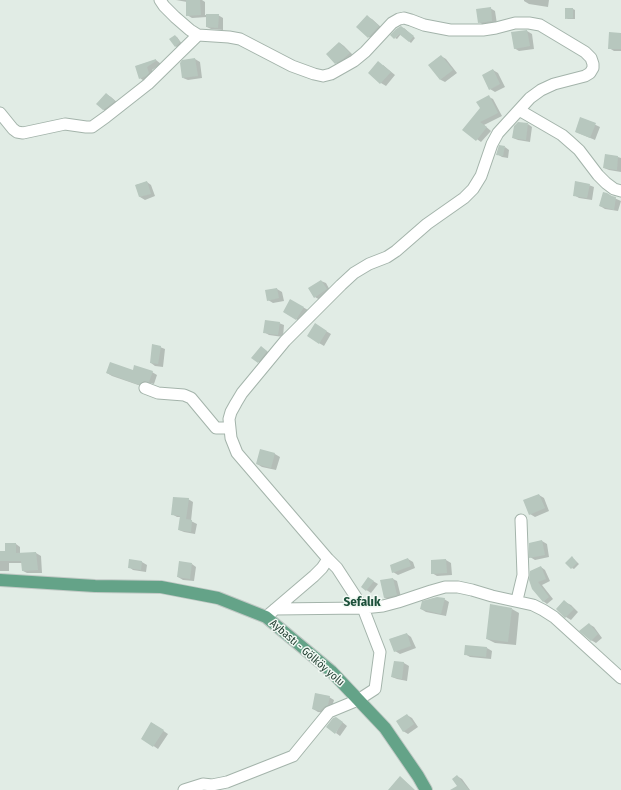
<!DOCTYPE html>
<html>
<head>
<meta charset="utf-8">
<style>
	body { margin:0 }
	canvas { display:block; background:#e1ece5 }
</style>
</head>
<body>
<canvas width="621" height="790"></canvas>
<script>
const ctx = document.querySelector('canvas').getContext('2d');
ctx.lineJoin = 'round';
function fill(path, color) { ctx.fillStyle = color; ctx.fill(path, 'evenodd'); }
const shape = rows => new Path2D(rows.map(r => 'M' + r).join(''));
function strokePath(path, color, width, dash) { ctx.strokeStyle = color; ctx.lineWidth = width; ctx.lineCap = dash ? 'butt' : 'round'; ctx.setLineDash(dash || []); ctx.stroke(path); }
function write(font, color, halo, rows, align = 'center') {
  ctx.font = font + ' "Fira Sans Condensed",sans-serif'; ctx.lineWidth = 3; ctx.setLineDash([]); ctx.textBaseline = 'middle'; ctx.strokeStyle = halo; ctx.fillStyle = color; for (const [text, x, y, turn = 0] of rows) {
    ctx.save(); ctx.translate(x, y); ctx.rotate((+turn || 0) * Math.PI / 180); ctx.textAlign = isNaN(turn) ? turn : align; if (halo) ctx.strokeText(text, 0, 0); ctx.fillText(text, 0, 0); ctx.restore();
  }
}
fill(shape([
	[176,0,202,0,205,2,205,15,218,15,223,18,223,30,211,29,207,27,207,17,192,18,187,15,187,2],
	[524,0,549,0,548,7,529,4,524,1],
	[490,8,495,11,497,24,484,25,479,22],
	[573,9,575,10,575,19,568,19,566,18],
	[367,17,372,19,383,29,373,40,369,37],
	[404,28,415,38,411,43,401,34,397,39,395,38],
	[527,31,532,34,534,49,519,51,514,48],
	[621,34,621,51,614,51,609,48],
	[175,36,177,37,182,44,177,47,175,46],
	[340,43,344,46,354,56,340,66,336,63],
	[441,56,446,59,457,73,445,82,441,80,429,65],
	[195,59,200,62,202,78,188,80,183,78],
	[156,60,161,64,152,70,154,76,144,81,140,78,136,67],
	[383,65,395,75,386,86,381,83,369,73],
	[493,70,498,73,505,87,495,92,490,89],
	[106,94,111,97,119,104,108,112,104,110,97,104],
	[489,97,493,99,502,116,484,125,491,131,481,142,464,130],
	[581,118,600,127,595,140,576,132],
	[528,124,532,127,530,142,518,140,513,138],
	[505,147,509,150,508,158,502,157,497,154],
	[618,157,621,158,621,172,609,170,604,168],
	[147,182,151,185,155,196,145,200,140,197,136,185],
	[589,185,594,187,592,200,579,198,574,195],
	[612,197,621,201,618,211,605,209,600,206],
	[321,281,326,283,331,292,320,300,315,297,310,288],
	[277,289,282,292,284,301,273,303,268,300],
	[290,300,308,310,301,322,284,312],
	[279,323,284,325,283,337,269,335,264,332],
	[316,325,331,334,324,346,319,343],
	[160,347,165,349,163,367,155,366,151,363],
	[261,347,271,354,263,365,259,362],
	[133,371,152,372,157,375,154,384,149,383,144,387,112,376,107,373],
	[261,450,275,454,280,457,276,470,262,467,257,464],
	[539,495,544,498,549,511,535,517,530,514],
	[188,499,193,502,191,521,197,524,195,534,184,532,179,530,181,517,177,517,172,514],
	[542,541,547,544,549,557,535,560,530,557],
	[16,544,20,547,20,554,36,553,41,556,42,573,27,573,23,571,22,563,9,563,9,571,0,571,0,552,6,552],
	[408,559,413,562,415,568,398,575,393,572],
	[574,559,579,564,574,569,572,568],
	[130,560,142,562,147,565,146,572,133,570,129,567],
	[446,560,451,563,452,575,437,576,432,573,432,561],
	[192,564,196,567,194,581,183,580,178,577],
	[541,567,545,570,550,581,542,585,553,599,547,604,543,601,533,589],
	[393,579,397,581,401,597,390,600,385,598,382,581],
	[373,581,378,584,371,593,362,587],
	[444,599,449,602,446,616,426,612,421,609],
	[565,602,571,605,578,612,571,620,566,617,557,609],
	[512,609,519,613,516,645,495,643,487,639],
	[589,624,594,627,602,638,596,643,591,640],
	[407,634,411,637,416,648,400,654,395,651],
	[487,648,492,651,491,659,470,657,465,654],
	[395,662,404,663,409,666,407,681,397,679,392,677],
	[329,697,334,700,332,707,326,713,318,712,313,709],
	[407,715,412,718,418,727,408,734,403,731],
	[341,721,347,726,340,736,336,733],
	[152,723,168,734,158,749,142,738],
	[457,776,462,779,470,790,452,790,458,786]
]), '#0003');
fill(shape([
	[186,0,200,0,201,15,186,16],
	[491,7,492,21,478,23,476,9],
	[565,8,573,8,573,18,565,19],
	[206,14,219,14,218,28,206,27],
	[367,15,379,26,368,38,356,27],
	[401,26,414,36,409,42,399,34,394,39,390,35,396,29],
	[527,30,530,46,514,49,511,32],
	[609,32,621,33,621,49,608,49],
	[175,35,180,42,175,47,169,39],
	[339,42,350,53,343,59,335,64,326,54],
	[441,55,453,70,440,80,428,65],
	[195,58,198,76,182,78,180,63,182,60],
	[156,59,156,61,147,67,149,73,146,76,139,79,135,66],
	[378,61,391,72,380,84,368,73],
	[493,69,500,84,489,90,482,75],
	[106,93,115,101,103,110,96,104],
	[489,95,498,113,480,122,487,127,476,141,462,130,480,108,476,102],
	[580,117,596,123,590,138,575,132],
	[518,122,528,123,526,140,512,138,514,126],
	[499,145,505,146,503,156,496,155],
	[605,154,618,156,617,170,603,168],
	[147,181,151,194,139,197,135,185],
	[575,181,590,184,587,198,573,196],
	[603,192,607,193,612,196,616,197,614,210,599,206],
	[321,280,327,289,314,298,308,288],
	[277,288,279,298,267,301,265,290],
	[290,299,304,307,296,320,283,312],
	[265,320,280,322,278,335,263,333],
	[315,323,327,331,319,344,307,336],
	[152,344,161,346,158,364,150,363],
	[261,346,267,351,258,363,251,358],
	[110,362,133,370,134,365,153,371,149,382,144,381,139,385,106,373],
	[260,449,275,453,271,468,256,464],
	[539,494,545,508,529,515,523,500],
	[173,497,189,498,186,519,192,520,191,532,178,530,180,516,171,515],
	[542,540,545,555,529,558,529,543],
	[5,543,16,543,16,553,36,552,38,570,22,571,21,561,0,561,0,551,5,551],
	[572,556,577,563,571,569,565,563],
	[408,558,411,566,392,573,390,565],
	[129,559,142,561,141,570,128,568],
	[446,559,447,573,431,574,431,560],
	[179,561,192,563,190,579,177,577],
	[541,566,546,579,538,582,549,597,543,602,532,589,529,580,530,571],
	[368,577,374,581,366,591,361,587],
	[393,578,397,595,384,598,380,580],
	[437,597,445,598,441,614,420,609,422,601],
	[564,600,574,609,565,618,556,609],
	[490,604,512,608,508,642,486,639],
	[589,623,598,634,591,641,579,631],
	[407,633,411,646,394,652,389,639],
	[465,645,487,647,486,657,464,655],
	[394,661,404,662,402,679,391,677],
	[315,693,330,696,328,705,324,707,320,711,312,709],
	[407,714,414,724,403,732,396,721],
	[336,717,343,722,335,734,326,727,333,718],
	[151,722,164,730,153,747,141,739],
	[457,775,469,790,450,790,457,786,452,779],
	[400,776,415,790,388,790]
]), '#b7c7be');
const minor = shape([
	[160,0,164,6,175,17,190,30,198,35,229,37,240,39,292,66,314,74,323,76,331,74,354,61,365,52,392,23,399,19,404,18,411,20,424,25,450,30,483,30,496,28,515,23,529,23,540,25,585,52,591,58,593,64,593,68,590,73,585,76,554,84,541,90,530,98,498,133,492,144,481,176,473,189,464,198,427,224,396,251,387,257,369,264,354,273,341,285,285,341,242,393,236,403,231,412,229,419,231,438,237,453,328,559,322,568,314,576,266,617],
	[519,110,562,135,570,142,579,150,598,175,606,183,614,189,621,191],
	[0,113,13,129,17,132,23,133,65,124,86,127,92,127,106,117,148,84,198,35],
	[145,388,158,393,184,395,191,398,216,428,230,428],
	[517,600,523,575,521,520],
	[275,609,363,608,383,606,398,602,431,591,445,587,458,587,472,590,492,596,533,605,543,610,554,617,621,678],
	[184,790,203,784,212,785,227,782,293,756,329,712,358,700,375,689,380,652,363,608,337,568,328,559]
]);
const major = shape([
	[0,580,95,586,161,587,218,598,266,617,331,671,385,728,418,776,426,790]
]);
strokePath(minor, '#a4b4ab', 13);
strokePath(major, '#c1c9c5', 14);
strokePath(minor, '#fff', 11);
strokePath(major, '#64a388', 12);
write('11px', '#213e31', '#f2f9f4', [
	["Aybastı - Gölköy yolu",307,653,41]
]);
write('bold 13px', '#1c503a', '#f2f9f4', [
	["Sefalık",362,602]
]);
</script>
</body>
</html>
